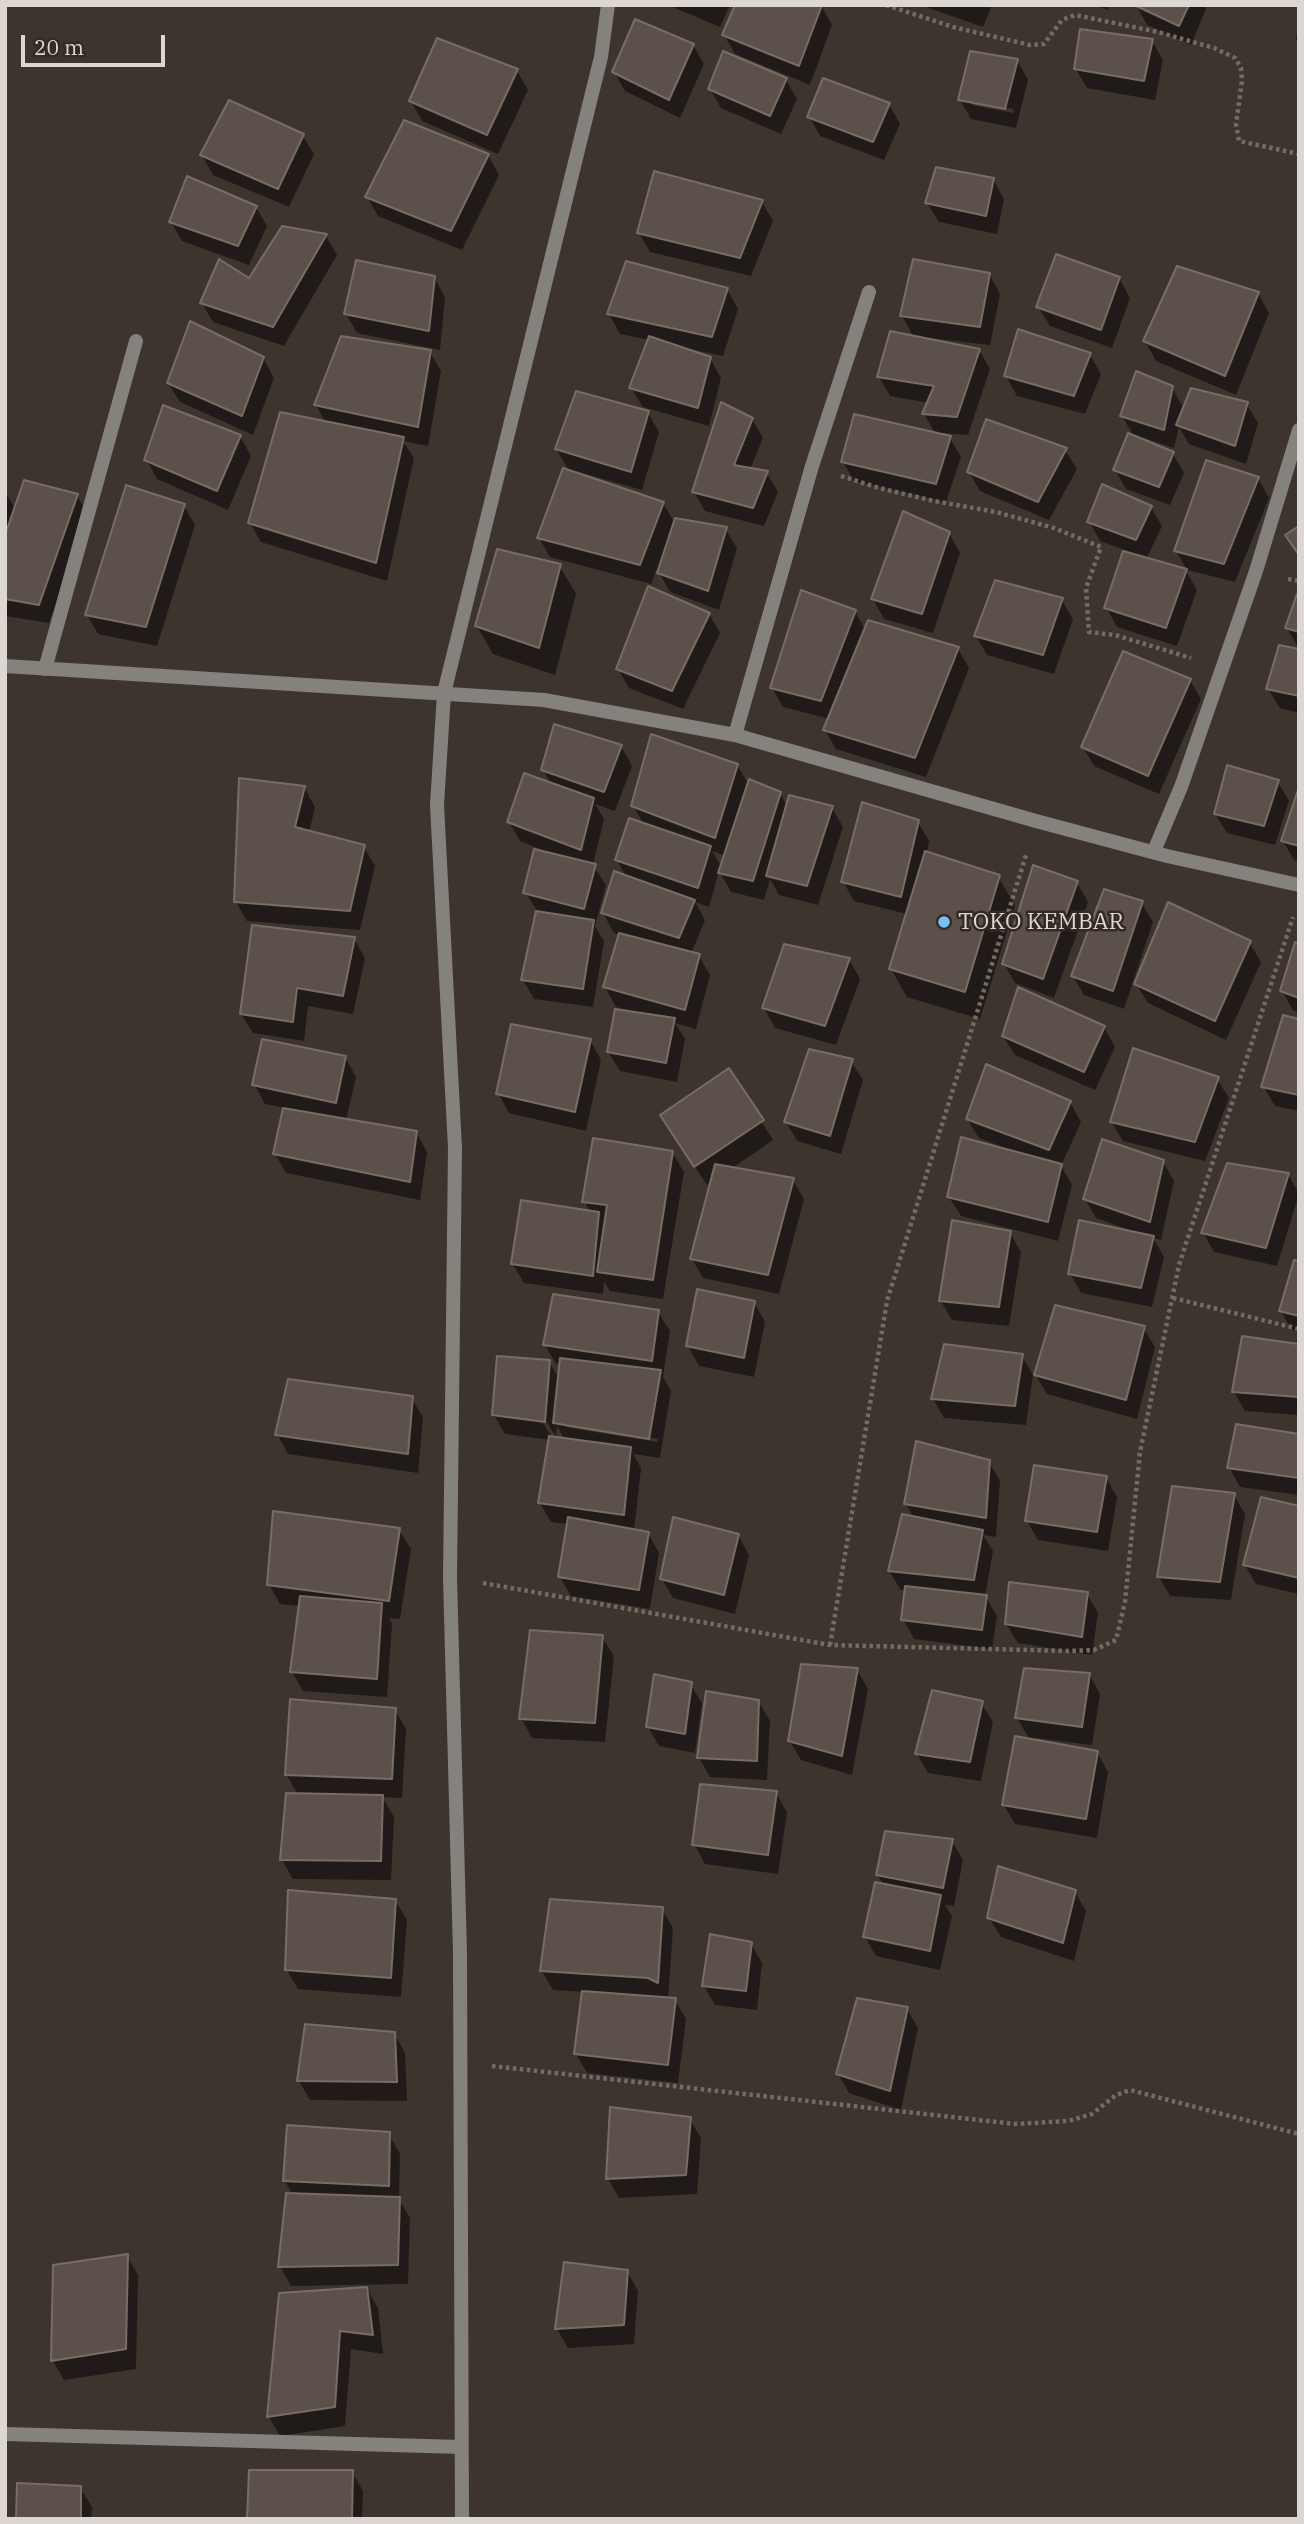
<!DOCTYPE html>
<html>
<head>
<meta charset="utf-8">
<style>
	body { margin:0 }
	#map { position:relative; width:1304px; height:2524px; overflow:hidden; background:#3d342d; font-family:"IBM Plex Serif",serif }
	canvas { display:block }
	.frame { position:absolute; inset:0; border:7px solid #ddd7d3; pointer-events:none }
	.scale { position:absolute; left:21px; top:35px; width:144px; height:32px; box-sizing:border-box; border:4px solid #ddd7d3; border-top:0; padding-left:9px; font-size:21px; line-height:24px; white-space:nowrap; color:#ddd7d3; -webkit-text-stroke:5px #332a23; paint-order:stroke }
</style>
</head>
<body>
<div id="map">
<canvas width="1304" height="2524"></canvas>
<div class="frame"></div>
<div class="scale">20 m</div>
</div>
<script>
const ctx = document.querySelector('canvas').getContext('2d');
ctx.lineJoin = 'round';
function fill(path, color) { ctx.fillStyle = color; ctx.fill(path, 'evenodd'); }
const shape = rows => new Path2D(rows.map(r => 'M' + r).join(''));
function strokePath(path, color, width, dash) { ctx.strokeStyle = color; ctx.lineWidth = width; ctx.lineCap = dash ? 'butt' : 'round'; ctx.setLineDash(dash || []); ctx.stroke(path); }
function write(font, color, halo, rows, align = 'center') {
  ctx.font = font + ' "IBM Plex Serif",serif'; ctx.lineWidth = 5; ctx.setLineDash([]); ctx.textBaseline = 'middle'; ctx.strokeStyle = halo; ctx.fillStyle = color; for (const [text, x, y, turn = 0] of rows) {
    ctx.save(); ctx.translate(x, y); ctx.rotate((+turn || 0) * Math.PI / 180); ctx.textAlign = isNaN(turn) ? turn : align; if (halo) ctx.strokeText(text, 0, 0); ctx.fillText(text, 0, 0); ctx.restore();
  }
}
fill(shape([
	[668,5,730,5,720,27],
	[821,5,832,25,810,85,735,54,724,35],
	[920,5,992,5,983,27],
	[1094,5,1109,5,1108,10],
	[1136,5,1205,5,1206,9,1191,45,1147,25],
	[1299,25,1299,44,1296,38],
	[1152,41,1163,60,1155,100,1087,88,1076,69],
	[693,45,704,64,680,118,625,91,614,72],
	[1017,60,1028,80,1016,128,971,119,960,100],
	[972,101,1014,109,1013,113,972,105],
	[517,71,528,90,498,154,422,121,411,101],
	[786,80,797,99,781,134,721,108,710,89],
	[889,104,900,124,884,160,820,136,809,116],
	[302,135,314,154,289,207,213,175,202,155],
	[488,155,499,175,462,250,378,216,367,197],
	[993,179,1004,199,997,234,939,222,927,203],
	[762,202,773,221,751,276,650,252,639,233],
	[256,207,267,226,249,265,182,241,171,222],
	[326,236,337,255,284,346,213,322,202,303,250,280],
	[989,274,1000,294,990,345,929,338,929,340,979,350,990,369,968,435,940,433,940,436,950,438,961,457,946,502,854,481,843,462,936,435,924,414,929,403,890,396,879,377,914,338,902,316],
	[434,277,445,297,440,350,357,333,346,314],
	[1119,278,1130,298,1112,348,1050,326,1038,307],
	[727,289,738,309,723,356,689,349,688,351,710,358,721,378,709,426,643,407,631,388,649,340,620,334,609,314],
	[1258,293,1269,313,1236,395,1156,361,1145,341],
	[430,352,441,371,428,446,403,441,414,458,387,581,261,542,250,523,326,423,316,405],
	[1090,355,1101,374,1085,414,1017,396,1006,376],
	[263,358,274,378,253,435,180,402,168,383],
	[1172,388,1184,409,1246,403,1258,423,1246,464,1189,444,1179,427,1174,448,1141,437,1140,440,1173,454,1184,473,1170,505,1126,489,1115,470,1135,438,1122,416],
	[648,413,659,432,642,490,575,471,574,474,663,503,675,524,725,528,737,548,719,610,670,592,657,569,651,584,550,557,539,538,570,472,556,449],
	[752,419,763,438,750,469,766,472,778,492,764,526,705,511,694,492],
	[240,436,251,456,228,510,157,479,146,459],
	[1065,450,1077,469,1049,520,980,491,969,472],
	[1258,478,1269,498,1235,582,1187,570,1176,551],
	[5,492,16,510,77,495,88,515,49,623,5,616],
	[184,506,195,525,157,646,98,634,87,615],
	[1151,507,1162,526,1146,560,1186,571,1197,590,1177,646,1117,627,1106,607,1133,553,1100,541,1089,521],
	[949,533,960,553,933,633,884,619,873,599],
	[559,565,576,594,555,675,493,654,477,626],
	[1299,596,1299,649,1287,628],
	[1061,599,1073,619,1054,674,987,655,976,636],
	[855,611,865,630,958,649,969,668,926,777,836,749,825,730,830,719,783,707,772,688],
	[709,614,720,633,683,709,629,688,618,669],
	[1299,651,1299,713,1280,708,1268,689],
	[1190,680,1201,699,1159,794,1094,766,1083,747],
	[621,746,632,766,615,811,595,804,604,819,593,865,606,885,595,926,604,941,593,1007,534,999,523,980,538,912,525,892,545,851,520,841,509,822,551,785,543,769],
	[737,765,749,785,780,793,787,806,832,808,843,827,818,905,779,895,770,879,764,900,731,892,719,871,709,907,695,902,705,920,691,954,699,956,710,975,696,1029,675,1023,685,1039,677,1082,620,1071,608,1052,631,1011,616,1007,605,987,620,934,614,933,603,913,626,877,617,860,644,825,633,805],
	[712,851,726,856,722,868],
	[1278,782,1289,801,1275,845,1227,833,1215,814],
	[304,787,315,807,309,833,364,847,375,866,360,930,247,921,236,902],
	[1299,793,1299,862,1294,860,1283,841],
	[918,822,929,841,927,853,998,877,1015,905,980,1019,907,997,891,969,907,914,854,901,843,881],
	[1077,883,1088,902,1054,998,1015,983,1004,964],
	[1141,902,1153,922,1124,1009,1084,995,1073,976],
	[354,938,365,958,353,1014,308,1006,304,1041,253,1033,241,1014],
	[1249,942,1261,962,1226,1040,1148,1003,1136,984],
	[1299,945,1299,1012,1293,1010,1282,991],
	[849,959,860,979,836,1045,775,1028,764,1008],
	[1299,1021,1299,1111,1275,1106,1263,1086],
	[1104,1027,1115,1047,1095,1090,1015,1055,1003,1036],
	[590,1040,601,1060,586,1131,509,1113,498,1093],
	[345,1057,356,1077,346,1120,416,1132,427,1152,420,1200,286,1173,275,1154,284,1108,265,1104,254,1084],
	[851,1061,863,1080,841,1154,797,1141,786,1122],
	[729,1071,773,1140,731,1169,793,1180,804,1199,779,1294,703,1278,692,1259,712,1181,707,1185,673,1134],
	[1217,1079,1229,1098,1205,1161,1123,1141,1111,1121],
	[1070,1102,1081,1122,1061,1166,1072,1185,1058,1241,961,1216,949,1197,1003,1147,979,1138,967,1119],
	[672,1152,684,1172,663,1299,610,1291,604,1281,603,1294,524,1283,512,1263,591,1213,584,1201],
	[1163,1162,1174,1181,1161,1240,1153,1238,1164,1257,1152,1307,1081,1293,1070,1273,1132,1231,1096,1218,1085,1199],
	[1288,1174,1299,1194,1277,1266,1214,1252,1203,1232],
	[1010,1233,1021,1252,1009,1326,952,1320,941,1301],
	[1299,1263,1299,1332,1292,1330,1280,1310],
	[754,1302,765,1322,754,1377,699,1366,688,1346],
	[658,1312,670,1331,663,1377,671,1391,660,1458,633,1454,641,1468,634,1531,648,1533,659,1553,650,1609,571,1596,560,1577,568,1524,551,1522,540,1503,550,1440,505,1434,494,1415,549,1362,560,1380,561,1365,556,1364,545,1345],
	[542,1414,556,1437,557,1426,565,1440,553,1439,539,1416],
	[565,1424,658,1439,657,1442,565,1427],
	[1143,1327,1155,1347,1137,1419,1047,1394,1035,1374],
	[1299,1346,1299,1415,1245,1411,1234,1392],
	[1022,1356,1033,1375,1026,1425,944,1418,933,1399],
	[412,1398,423,1418,418,1473,288,1454,277,1434],
	[1299,1436,1299,1495,1240,1487,1229,1467],
	[989,1462,1000,1481,996,1537,983,1535,993,1551,985,1596,997,1616,992,1649,914,1639,903,1619,906,1591,901,1590,889,1571,904,1516,914,1518,906,1504],
	[1106,1478,1117,1497,1108,1551,1038,1540,1027,1521],
	[1234,1495,1245,1514,1231,1600,1170,1596,1159,1577],
	[1299,1508,1299,1594,1256,1584,1245,1565],
	[399,1530,411,1549,400,1619,389,1618,392,1624,387,1697,303,1691,292,1672,300,1606,280,1604,269,1584],
	[738,1535,749,1555,735,1614,673,1598,662,1579],
	[1087,1594,1098,1613,1092,1655,1018,1643,1006,1624],
	[602,1637,614,1656,605,1742,532,1738,521,1718],
	[857,1670,868,1689,852,1775,801,1760,789,1740],
	[1089,1674,1100,1694,1092,1745,1035,1738,1035,1741,1097,1752,1108,1772,1097,1838,1015,1824,1004,1805,1030,1740,1017,1718],
	[690,1684,702,1703,695,1753,659,1746,648,1727],
	[758,1701,770,1721,767,1780,710,1777,699,1758],
	[981,1703,993,1722,981,1781,928,1773,917,1754],
	[395,1710,406,1729,402,1798,382,1797,394,1817,391,1880,293,1879,282,1860,298,1795,286,1774],
	[776,1793,787,1812,778,1874,705,1864,694,1844],
	[952,1841,963,1860,954,1906,945,1905,952,1916,940,1970,876,1956,865,1937,884,1886,877,1874],
	[1075,1892,1086,1911,1074,1961,1001,1937,989,1918],
	[395,1900,407,1920,401,1997,298,1989,286,1969],
	[662,1909,673,1928,668,2000,675,2000,686,2019,678,2083,587,2073,576,2054,584,1992,553,1990,541,1970],
	[751,1944,762,1963,757,2010,715,2005,704,1986],
	[907,2009,918,2028,901,2110,849,2093,838,2074],
	[394,2033,405,2053,407,2101,310,2100,299,2081],
	[690,2119,701,2138,697,2194,619,2198,608,2179],
	[389,2134,400,2154,399,2200,410,2218,408,2284,291,2286,280,2266,293,2195,285,2181],
	[127,2256,138,2275,136,2369,64,2380,53,2361],
	[565,2264,627,2271,638,2291,634,2344,568,2348,557,2329],
	[367,2289,378,2308,383,2354,351,2349,345,2426,280,2436,269,2417,281,2295],
	[352,2472,363,2491,362,2519,249,2519],
	[80,2488,92,2507,91,2519,17,2519]
]), '#0007');
const building = shape([
	[735,5,822,5,799,66,722,35,735,5],
	[1134,5,1189,5,1179,26,1134,5],
	[635,19,694,44,669,100,612,72,635,19],
	[1080,29,1153,39,1144,81,1074,69,1080,29],
	[437,38,518,69,487,135,409,101,437,38],
	[723,51,787,78,770,116,708,89,723,51],
	[970,51,1018,59,1005,109,958,100,970,51],
	[823,78,890,103,873,142,807,117,823,78],
	[229,100,304,134,278,189,200,155,229,100],
	[404,120,489,154,451,231,365,197,404,120],
	[936,167,994,178,986,216,925,203,936,167],
	[654,171,763,200,740,258,637,233,654,171],
	[187,176,257,206,238,246,169,222,187,176],
	[282,226,327,234,273,327,200,303,219,259,249,278,282,226],
	[1056,254,1120,277,1101,330,1036,307,1056,254],
	[913,259,990,273,980,327,900,316,913,259],
	[356,260,435,276,429,331,344,314,356,260],
	[626,261,728,288,712,337,607,314,626,261],
	[1177,266,1259,292,1225,376,1143,341,1177,266],
	[190,321,264,357,242,416,167,383,190,321],
	[1018,329,1091,353,1074,396,1004,376,1018,329],
	[890,331,980,349,957,417,922,414,934,386,877,377,890,331],
	[341,336,431,350,418,427,314,405,341,336],
	[649,336,711,357,698,408,629,388,649,336],
	[1136,371,1173,386,1164,430,1120,416,1136,371],
	[1191,388,1248,402,1235,446,1176,425,1191,388],
	[576,391,649,411,631,472,555,449,576,391],
	[721,402,753,418,734,465,768,471,753,508,692,492,721,402],
	[163,405,241,435,217,491,144,460,163,405],
	[280,412,404,437,376,563,248,523,280,412],
	[854,414,951,436,936,484,841,462,854,414],
	[986,419,1067,448,1038,502,967,472,986,419],
	[1128,433,1174,452,1159,487,1113,470,1128,433],
	[1206,460,1259,477,1224,564,1174,551,1206,460],
	[563,468,664,502,640,565,537,538,563,468],
	[24,480,78,494,39,605,5,599,5,535,24,480],
	[1102,484,1152,506,1136,540,1087,522,1102,484],
	[126,485,185,504,146,627,85,615,126,485],
	[903,511,950,532,922,614,871,599,903,511],
	[675,518,727,527,708,591,657,573,675,518],
	[1299,526,1299,555,1285,535,1299,526],
	[497,549,561,564,539,648,475,626,497,549],
	[1123,551,1187,569,1166,628,1104,608,1123,551],
	[995,580,1063,598,1043,655,974,636,995,580],
	[648,586,710,613,672,691,616,669,648,586],
	[801,590,856,610,821,701,770,688,801,590],
	[1297,594,1299,595,1299,632,1285,628,1297,594],
	[868,620,959,647,915,758,823,730,868,620],
	[1279,645,1299,649,1299,696,1266,689,1279,645],
	[1123,651,1191,679,1148,776,1081,747,1123,651],
	[554,724,622,745,604,792,541,770,554,724],
	[651,734,738,764,715,838,631,806,651,734],
	[1227,765,1279,780,1264,826,1214,814,1227,765],
	[524,773,594,798,581,850,507,822,524,773],
	[239,778,305,786,295,827,365,845,350,911,234,902,239,778],
	[749,779,781,792,753,881,718,873,749,779],
	[1299,787,1299,846,1281,841,1299,787],
	[789,795,833,806,807,886,766,876,789,795],
	[862,802,919,820,901,897,841,882,862,802],
	[629,818,711,846,698,888,615,860,629,818],
	[534,849,596,864,584,909,523,893,534,849],
	[925,851,1000,875,965,992,889,969,925,851],
	[1033,865,1078,881,1043,979,1002,964,1033,865],
	[614,871,695,900,679,938,601,913,614,871],
	[1104,889,1143,901,1113,991,1071,976,1104,889],
	[1168,902,1251,941,1215,1021,1134,984,1168,902],
	[536,911,594,920,583,989,521,980,536,911],
	[252,925,355,937,343,996,297,988,293,1022,240,1014,252,925],
	[619,933,700,954,685,1010,603,987,619,933],
	[1295,942,1299,943,1299,998,1280,991,1295,942],
	[784,944,850,958,825,1026,762,1008,784,944],
	[1018,987,1105,1026,1084,1072,1002,1036,1018,987],
	[615,1009,675,1018,666,1063,607,1052,615,1009],
	[1283,1015,1299,1019,1299,1095,1261,1087,1283,1015],
	[511,1024,591,1039,575,1112,496,1094,511,1024],
	[262,1039,346,1056,336,1103,252,1085,262,1039],
	[1133,1048,1219,1077,1195,1142,1110,1122,1133,1048],
	[809,1049,853,1059,830,1136,784,1122,809,1049],
	[986,1064,1071,1101,1049,1150,966,1119,986,1064],
	[729,1068,764,1120,694,1167,660,1115,729,1068],
	[283,1108,417,1131,410,1182,273,1154,283,1108],
	[961,1137,1062,1164,1048,1222,947,1197,961,1137],
	[593,1138,673,1151,653,1280,597,1272,607,1205,582,1202,593,1138],
	[1102,1139,1164,1160,1150,1222,1083,1199,1102,1139],
	[1227,1163,1289,1173,1266,1248,1201,1233,1227,1163],
	[715,1164,794,1178,768,1275,690,1259,715,1164],
	[521,1200,599,1212,593,1276,511,1264,521,1200],
	[952,1220,1011,1231,999,1307,939,1301,952,1220],
	[1079,1220,1154,1236,1141,1288,1068,1274,1079,1220],
	[1294,1260,1299,1261,1299,1316,1279,1311,1294,1260],
	[697,1289,755,1301,744,1358,686,1346,697,1289],
	[553,1294,659,1310,652,1361,543,1345,553,1294],
	[1055,1305,1145,1326,1126,1400,1034,1375,1055,1305],
	[1242,1336,1299,1344,1299,1397,1232,1392,1242,1336],
	[944,1344,1023,1354,1015,1406,931,1399,944,1344],
	[497,1356,550,1360,545,1422,492,1415,497,1356],
	[560,1358,661,1370,649,1439,553,1423,560,1358],
	[288,1379,413,1396,408,1454,275,1435,288,1379],
	[1236,1424,1299,1434,1299,1478,1227,1468,1236,1424],
	[549,1436,631,1447,624,1515,538,1503,549,1436],
	[916,1441,990,1460,986,1518,904,1504,916,1441],
	[1034,1465,1107,1476,1097,1532,1025,1521,1034,1465],
	[1172,1486,1235,1493,1220,1582,1157,1577,1172,1486],
	[1261,1497,1299,1506,1299,1578,1243,1565,1261,1497],
	[273,1511,400,1528,389,1601,267,1585,273,1511],
	[902,1514,983,1530,974,1580,888,1571,902,1514],
	[568,1517,649,1532,639,1590,558,1577,568,1517],
	[673,1517,739,1534,724,1595,660,1579,673,1517],
	[1009,1582,1088,1592,1082,1637,1005,1624,1009,1582],
	[905,1586,987,1595,982,1630,901,1620,905,1586],
	[300,1596,382,1603,377,1679,290,1672,300,1596],
	[530,1630,603,1635,595,1723,519,1719,530,1630],
	[801,1664,858,1668,842,1756,788,1741,801,1664],
	[1024,1668,1090,1673,1082,1727,1015,1718,1024,1668],
	[654,1674,692,1682,685,1734,646,1727,654,1674],
	[932,1690,983,1701,970,1762,915,1754,932,1690],
	[706,1691,759,1700,757,1761,697,1758,706,1691],
	[290,1699,396,1708,392,1779,285,1775,290,1699],
	[1015,1736,1098,1751,1086,1819,1002,1805,1015,1736],
	[700,1784,777,1791,768,1855,692,1845,700,1784],
	[286,1793,383,1795,381,1861,280,1860,286,1793],
	[885,1831,953,1839,943,1888,876,1875,885,1831],
	[998,1866,1076,1890,1063,1943,987,1918,998,1866],
	[875,1882,941,1895,930,1951,863,1937,875,1882],
	[288,1890,396,1899,391,1978,285,1970,288,1890],
	[550,1899,663,1907,658,1983,648,1978,540,1971,550,1899],
	[710,1934,752,1942,746,1991,702,1986,710,1934],
	[582,1991,676,1998,668,2065,574,2054,582,1991],
	[857,1998,908,2007,890,2091,836,2074,857,1998],
	[305,2024,395,2032,397,2082,297,2081,305,2024],
	[610,2107,691,2117,686,2175,606,2179,610,2107],
	[287,2125,390,2132,389,2186,283,2181,287,2125],
	[286,2193,400,2197,398,2265,278,2267,286,2193],
	[128,2254,126,2349,51,2361,53,2265,128,2254],
	[564,2262,628,2270,624,2325,555,2329,564,2262],
	[367,2287,373,2335,340,2331,335,2407,267,2417,279,2293,367,2287],
	[249,2470,353,2470,352,2519,247,2519,249,2470],
	[17,2483,81,2486,81,2519,16,2519,17,2483]
]);
fill(building, '#5b514a');
strokePath(building, '#786d65', 2);
strokePath(shape([
	[886,5,953,27,1030,45,1044,44,1062,20,1075,15,1158,32,1214,48,1235,58,1241,68,1242,81,1236,124,1239,141,1299,154],
	[841,476,879,488,934,501,996,512,1054,528,1101,547,1086,588,1089,632,1115,635,1191,658],
	[1288,579,1299,581],
	[1173,1298,1299,1329],
	[483,1583,830,1645,1069,1651,1094,1650,1116,1640,1125,1602,1140,1452,1179,1265,1293,917],
	[830,1645,887,1301,1027,852],
	[492,2066,1015,2124,1068,2121,1092,2114,1116,2095,1130,2090,1299,2134]
]), '#736b65', 4.5, [3.5, 3.5]);
strokePath(shape([
	[45,669,136,341],
	[735,735,812,466,869,292],
	[5,2434,461,2447]
]), '#85817d', 14);
strokePath(shape([
	[1154,851,1181,787,1256,571,1299,430]
]), '#85817d', 14);
strokePath(shape([
	[5,666,544,700,735,735,1036,821,1167,856,1299,885],
	[462,2519,460,1953,450,1577,455,1148,437,805,444,693,601,57,608,5]
]), '#85817d', 14);
for (const [x, y, r, color] of [
	[944,922,7,"#75c0f6"]
]) { const dot = new Path2D(); dot.arc(x, y, r, 0, 2 * Math.PI); ctx.fillStyle = color; ctx.fill(dot); strokePath(dot, '#332a23', 2.5); }
write('23px', '#ddd7d3', '#332a23', [
	["TOKO KEMBAR",958,922]
], 'left');
</script>
</body>
</html>
